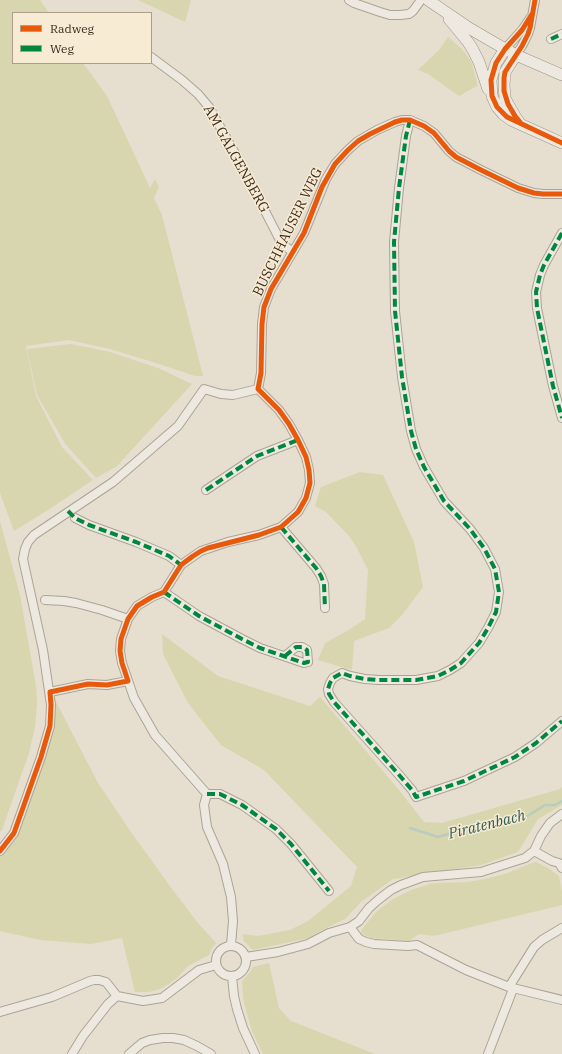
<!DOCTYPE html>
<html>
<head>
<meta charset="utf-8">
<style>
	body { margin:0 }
	#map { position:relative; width:562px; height:1054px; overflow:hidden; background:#e6dece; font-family:"IBM Plex Serif",serif }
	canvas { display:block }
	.legend { position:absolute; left:12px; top:12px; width:140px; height:52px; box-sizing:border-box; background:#f8ebd3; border:1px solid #ac9e8a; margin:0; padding:5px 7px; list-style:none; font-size:12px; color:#3b2a1d }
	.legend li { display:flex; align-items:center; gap:8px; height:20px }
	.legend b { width:20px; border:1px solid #ac9e8a }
</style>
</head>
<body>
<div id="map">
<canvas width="562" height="1054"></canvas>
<ul class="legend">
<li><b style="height:5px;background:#e8590c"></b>Radweg</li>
<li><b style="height:5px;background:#00873e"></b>Weg</li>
</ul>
</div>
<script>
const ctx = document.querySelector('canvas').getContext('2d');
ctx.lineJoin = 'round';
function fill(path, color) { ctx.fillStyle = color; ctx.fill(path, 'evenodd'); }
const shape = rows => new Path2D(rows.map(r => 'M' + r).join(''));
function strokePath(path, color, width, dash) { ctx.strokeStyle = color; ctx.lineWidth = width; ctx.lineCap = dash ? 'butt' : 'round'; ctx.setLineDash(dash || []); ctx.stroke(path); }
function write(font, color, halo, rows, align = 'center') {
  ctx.font = font + ' "IBM Plex Serif",serif'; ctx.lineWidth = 3; ctx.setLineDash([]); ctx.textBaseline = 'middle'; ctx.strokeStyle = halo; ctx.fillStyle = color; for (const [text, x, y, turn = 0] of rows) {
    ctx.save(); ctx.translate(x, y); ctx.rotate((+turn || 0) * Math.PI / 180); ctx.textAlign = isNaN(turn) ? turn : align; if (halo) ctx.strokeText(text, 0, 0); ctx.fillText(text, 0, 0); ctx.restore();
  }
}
fill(shape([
	[0,0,40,0,49,13,13,13,13,63,83,63,107,96,150,188,155,179,159,187,154,198,162,215,203,376,195,376,156,363,110,349,69,340,26,346,36,396,62,447,93,480,48,510,14,531,0,493],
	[138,0,191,0,185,22],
	[448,37,462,49,471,61,477,82,477,86,459,96,428,74,418,70,439,50],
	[71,344,110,352,158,368,192,384,117,466,96,478,66,445,37,395,27,349],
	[360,472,383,475,414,542,423,587,402,615,389,628,354,641,352,670,318,660,325,643,347,631,365,619,368,570,356,546,349,536,326,512,315,506,321,487],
	[0,521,20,595,36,686,37,703,35,727,29,753,2,830,0,832],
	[162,634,218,676,310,706,320,697,399,790,424,822,442,823,560,789,562,787,562,805,538,819,518,852,481,865,393,879,361,902,345,919,322,930,309,938,253,950,244,941,242,934,258,936,290,930,308,921,351,886,357,867,264,770,221,745,188,703,163,654],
	[54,698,98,783,131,832,175,893,198,923,216,943,211,950,209,955,188,966,177,978,169,984,160,989,149,992,135,992,122,938,91,944,40,940,0,931,0,855,5,851,14,838,23,820,49,744,54,722],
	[536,862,548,868,559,876,562,893,562,905,434,936,419,934,409,941,372,938,364,935,361,933,362,929,376,912,393,899,411,890,430,884,440,883,468,882,484,879,505,874,532,863],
	[269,963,279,1008,291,1021,375,1054,263,1054,252,1031,245,1006,243,998,242,981,250,972,253,967]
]), '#d8d6af');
strokePath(shape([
	[410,828,438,837,503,819,526,817,545,805,555,805,562,801]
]), '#b8ccbf', 2.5);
const street = shape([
	[349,0,354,3,380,12,390,15,400,15,409,14,413,11,421,0],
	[551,39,562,34],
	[505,49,522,30,531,17],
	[516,55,522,46,528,34,530,28,535,0],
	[151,57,182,80,198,94,209,107,237,157,282,244,293,252],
	[410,120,406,136,399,188,394,242,395,311,402,377,411,431,416,449,424,467,444,501,470,529,484,548,495,569,499,592,496,612,488,628,479,643,461,663,450,670,438,676,416,680,379,680,365,679,350,676,342,673,333,678,330,683,328,689,329,694,334,702,400,776,412,790,416,797,464,781,515,757,536,743,562,721],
	[562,233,544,265,540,275,536,292,537,308,540,323,553,386,562,418],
	[258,389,261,373,262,324,264,307,271,289,304,233,326,179,335,164,348,150,358,141,377,130,395,122,402,120,410,120,424,126,434,133,449,151,456,157,481,170,518,188,534,193,543,194,562,194],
	[206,490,257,456,298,440],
	[75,518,89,525,136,542,169,556,181,565],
	[281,527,316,568,321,576,324,584,325,608],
	[164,592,199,616,242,639,260,648,304,663,308,662,307,650,302,647,296,647,285,656],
	[45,600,64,601,76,603,102,610,128,619],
	[50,692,88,684,107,685,128,681],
	[207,794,220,794,242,805,276,829,291,844,329,891],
	[0,851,14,833,41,757,50,726,51,705,43,650,23,559,25,549,28,542,34,535,113,482,178,426,204,389,221,394,233,395,258,389],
	[534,851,552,861,559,863,562,868],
	[350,927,359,939,366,942,374,944,408,946,417,945,466,970,509,987,562,1000],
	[231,945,233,921,231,897,223,864,207,827,204,805,207,794,155,735,134,698,122,663,120,651,121,639,128,619,137,606,152,597,164,592,181,565,201,551,228,542,259,535,281,527,298,512,306,498,310,483,309,470,306,457,298,440,289,424,279,410,258,389],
	'216 961a15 15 0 1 1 30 0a15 15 0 1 1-30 0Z',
	[246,957,278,952,308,944,329,933,350,927,359,921,369,908,378,900,391,890,401,885,423,877,481,872,525,858,534,851,541,836,550,823,562,814],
	[232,976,234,996,237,1009,243,1028,255,1054],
	[509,987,534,947,542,940,562,928],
	[0,1012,52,997,90,981,94,980,99,980,106,982,117,996,143,1001,162,998,199,970,216,965],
	[72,1054,83,1036,108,1004,117,996],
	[129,1054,142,1043,150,1040,163,1038,173,1038,184,1040,197,1046,211,1054],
	[488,1054,513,989]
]);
const secondary = shape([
	[428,0,469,28,493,42,516,55,562,75],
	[449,19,468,42,473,50,479,62,488,89],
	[505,49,496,63,491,80,492,96,497,107,503,114,511,120,562,143],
	[516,55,505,72,504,85,505,98,508,104,515,116,519,122]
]);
strokePath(street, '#aca396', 10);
strokePath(secondary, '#9b9286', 12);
strokePath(street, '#eee9e0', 8);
strokePath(secondary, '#eee9e0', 11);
strokePath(shape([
	[551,39,562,34],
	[410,120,406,136,399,188,394,242,395,311,402,377,411,431,416,449,424,467,444,501,470,529,484,548,495,569,499,592,496,612,488,628,479,643,461,663,450,670,438,676,416,680,379,680,365,679,350,676,342,673,333,678,330,683,328,689,329,694,334,702,400,776,412,790,416,797,464,781,515,757,536,743,562,721],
	[562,233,544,265,540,275,536,292,537,308,540,323,553,386,562,418],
	[206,490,257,456,298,440],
	[68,511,75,518,89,525,136,542,169,556,181,565],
	[281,527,316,568,321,576,324,584,325,608],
	[164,592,199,616,242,639,260,648,304,663,308,662,307,650,302,647,296,647,285,656],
	[207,794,220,794,242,805,276,829,291,844,329,891]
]), '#00873e', 4, [8, 4]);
strokePath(shape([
	[532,14,522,30,505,49,496,63,491,80,492,96,497,107,507,117,562,143],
	[520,122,515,116,508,104,504,91,504,78,505,72,522,46,528,34,530,28,535,0],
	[0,851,14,833,41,757,50,726,51,705,50,692,88,684,107,685,128,681,122,663,120,651,121,639,128,619,137,606,152,597,164,592,181,565,193,556,201,551,208,548,259,535,281,527,298,512,306,498,310,483,309,470,306,457,298,440,289,424,279,410,258,389,261,373,262,324,264,307,271,289,304,233,322,187,335,164,348,150,358,141,370,134,395,122,402,120,410,120,424,126,434,133,449,151,456,157,481,170,518,188,534,193,543,194,562,194]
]), '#e8590c', 5);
write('14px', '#3b2a1d', '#f8ebd3', [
	["AM GALGENBERG",236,159,61],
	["BUSCHHAUSER WEG",288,232,-64]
]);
write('italic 15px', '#2c5c56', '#f8ebd3', [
	["Piratenbach",487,825,-14]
]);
</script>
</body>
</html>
